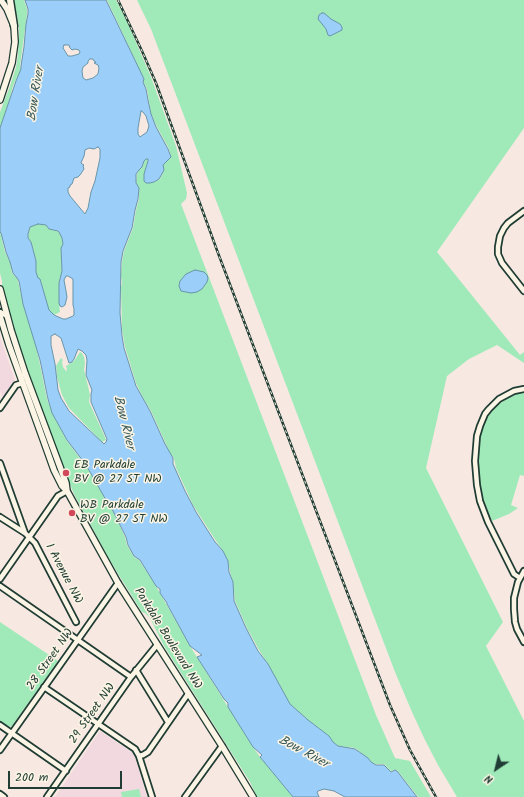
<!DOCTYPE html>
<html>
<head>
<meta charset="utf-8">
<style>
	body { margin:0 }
	#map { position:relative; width:524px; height:797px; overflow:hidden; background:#f7e8e2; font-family:Kalam,sans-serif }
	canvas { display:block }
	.north { position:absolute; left:476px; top:749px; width:40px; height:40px; -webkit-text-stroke:3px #fcf5e5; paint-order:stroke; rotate:215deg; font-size:11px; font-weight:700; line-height:16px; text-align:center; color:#1f3d34 }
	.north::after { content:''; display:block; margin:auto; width:14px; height:18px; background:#1f3d34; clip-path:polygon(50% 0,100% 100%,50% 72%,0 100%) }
	.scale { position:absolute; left:8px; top:771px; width:114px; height:18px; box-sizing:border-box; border:2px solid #1f3d34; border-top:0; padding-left:5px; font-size:12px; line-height:14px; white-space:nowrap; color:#1f3d34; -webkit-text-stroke:3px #fcf5e5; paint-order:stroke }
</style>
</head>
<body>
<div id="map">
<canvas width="524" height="797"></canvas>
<div class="north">N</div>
<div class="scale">200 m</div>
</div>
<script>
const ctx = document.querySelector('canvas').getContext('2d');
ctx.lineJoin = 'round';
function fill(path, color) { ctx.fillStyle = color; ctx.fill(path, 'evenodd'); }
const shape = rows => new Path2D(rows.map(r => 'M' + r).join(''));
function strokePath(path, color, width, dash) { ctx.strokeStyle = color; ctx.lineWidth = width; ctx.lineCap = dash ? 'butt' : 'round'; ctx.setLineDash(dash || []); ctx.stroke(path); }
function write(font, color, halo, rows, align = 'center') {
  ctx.font = font + ' Kalam,sans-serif'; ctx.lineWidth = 3; ctx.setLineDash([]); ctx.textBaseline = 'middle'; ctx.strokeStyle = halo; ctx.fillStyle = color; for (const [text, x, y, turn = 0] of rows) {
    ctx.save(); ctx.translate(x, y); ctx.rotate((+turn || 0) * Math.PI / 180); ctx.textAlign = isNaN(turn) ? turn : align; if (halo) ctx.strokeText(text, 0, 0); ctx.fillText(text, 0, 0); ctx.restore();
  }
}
fill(shape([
	[0,338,15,380,3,398,0,391],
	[100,731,134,754,147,797,55,797]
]), '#f2d9df');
fill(shape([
	[12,0,24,0,27,9,27,14,20,66,21,69,13,86,7,109,0,127,0,112,10,86,16,67,18,55,19,27,17,15,14,13],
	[107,0,116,0,128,24,151,77,176,146,187,193,186,199,181,204,376,715,395,758,410,761,431,797,418,797,397,770,395,770,391,771,384,764,376,764,371,762,368,758,355,748,338,746,333,742,329,736,308,720,290,704,268,664,259,650,247,628,235,601,233,582,231,576,228,561,223,551,216,541,193,505,176,468,174,458,170,453,151,411,142,396,136,383,125,347,122,329,121,287,122,283,121,276,122,262,124,251,133,228,136,210,139,199,139,188,136,183,137,174,139,170,142,168,144,162,146,159,148,159,144,175,144,181,146,183,154,182,160,179,164,170,163,165,171,157,169,149,157,127,151,114,147,89,143,81,144,79],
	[137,0,524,0,524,128,437,252,520,355,524,352,524,363,497,345,469,359,447,376,426,468,503,622,486,646,524,721,524,797,457,797,438,765,425,740,412,712,395,672,151,29],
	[38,224,46,225,49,229,57,231,59,232,62,238,63,244,61,250,61,260,62,271,59,283,59,303,60,312,54,315,49,310,40,279,38,278,36,272,36,261,31,243,28,237,30,227],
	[0,231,5,252,10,262,12,273,17,278,18,281,23,304,34,339,39,360,47,399,52,413,67,441,90,472,106,500,113,511,125,537,127,545,134,557,139,560,156,586,190,646,253,747,260,757,293,797,257,797,250,782,164,646,150,618,145,613,142,612,120,577,108,557,74,494,65,472,44,417,11,321,2,287,2,281,0,273],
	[80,352,82,353,84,357,85,363,84,370,88,386,90,395,89,402,105,437,106,440,102,442,69,408,62,395,57,377,56,366,61,358,63,360,62,362,63,367,66,371,67,370,66,366,74,361],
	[524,392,524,476,520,475,511,505,518,508,509,514,492,521,484,501,480,487,479,472,479,446,481,431,485,422,491,412,498,405,508,398,519,393],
	[0,622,58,661,12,726,8,727,0,722],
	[139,789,141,797,122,797,121,792]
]), '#a0eab9');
const water = shape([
	[25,0,106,0,144,79,143,82,146,89,148,100,151,114,156,127,168,149,171,157,163,165,164,170,159,179,154,182,150,183,146,183,144,181,144,174,148,161,148,159,146,159,144,161,142,167,139,170,136,174,136,183,139,188,138,199,135,210,132,228,123,251,121,262,120,313,122,336,124,348,136,386,150,411,165,444,173,458,173,464,185,491,196,512,215,542,223,551,228,561,229,572,233,582,234,601,246,628,258,651,268,664,290,704,308,720,329,736,333,742,338,746,355,749,368,758,371,762,376,765,384,765,391,772,395,770,397,771,417,797,345,797,334,791,324,789,318,791,317,792,319,797,293,797,260,757,262,755,253,747,228,707,228,703,224,699,197,657,202,655,190,646,167,604,167,603,160,593,160,589,156,586,140,560,134,556,128,545,126,537,112,509,106,500,86,465,67,440,52,413,48,399,40,360,23,304,19,281,17,278,13,273,10,262,6,252,1,233,0,232,0,128,16,81,21,69,21,66,24,47,26,24,28,14,28,9,25,0],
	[64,45,69,45,70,48,72,50,75,49,79,50,80,52,79,54,72,56,68,56,63,48,64,45],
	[90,59,93,59,94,61,96,62,94,63,98,65,99,68,98,74,93,78,86,80,83,78,82,71,83,67,88,63,88,61,90,59],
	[141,111,143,112,146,116,149,126,147,132,140,137,138,134,138,128,141,111],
	[98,147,100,149,100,158,95,181,91,192,88,208,85,214,70,196,68,192,68,188,70,187,70,185,72,184,74,178,78,177,80,175,84,169,83,166,84,165,82,164,81,163,84,156,85,150,89,148,94,149,98,147],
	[38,224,46,225,49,229,58,231,59,232,62,238,63,244,61,248,62,271,59,283,59,303,60,306,62,307,65,305,67,297,66,291,64,280,66,276,68,276,73,279,73,305,74,309,74,315,73,316,66,319,63,319,54,315,49,310,40,279,38,278,36,272,36,261,31,242,28,238,28,234,30,227,38,224],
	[55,334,61,338,69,363,72,362,74,359,78,349,82,351,86,355,87,360,86,375,92,390,91,394,91,402,107,439,106,442,104,444,69,411,61,398,58,390,55,364,51,345,51,336,55,334],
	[322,13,324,13,331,19,340,24,342,27,342,30,330,36,328,35,326,29,318,19,319,15,322,13],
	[195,270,204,272,207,275,208,278,207,282,202,289,197,292,191,293,181,291,179,286,180,281,186,274,195,270]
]);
fill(water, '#9bcff9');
strokePath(water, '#6995aa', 1);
const minor = shape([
	[524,211,508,223,504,228,500,236,498,247,498,254,502,263,524,291],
	[0,312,7,316],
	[0,408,16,385,23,383],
	[0,463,25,533],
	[0,517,25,533,35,543,76,622],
	[524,571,518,582,514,598,514,609,515,622,517,629,524,642],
	[520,578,514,574,488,522,480,501,477,485,475,461,477,436,480,426,485,414,489,409,499,399,514,391,524,389],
	[0,579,58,496,67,491],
	[0,586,131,677],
	[136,670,168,722],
	[44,687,135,749,139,756,152,797],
	[0,725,66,771],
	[0,750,118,583],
	[139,756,143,755,148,752,188,694],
	[0,794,4,797],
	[47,797,131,677,157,645],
	[185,797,222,746]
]);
const major = shape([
	[0,100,12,63,15,42,14,26,7,9,1,0],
	[0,289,11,330,25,373,66,483,67,491],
	[0,316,9,345,44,442,54,470,62,486,67,491,118,583,222,746,253,797]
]);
const highway = shape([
	[10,0,14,26]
]);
strokePath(minor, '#1f3d34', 8);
strokePath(major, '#1f3d34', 8);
strokePath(highway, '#1f3d34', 9);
strokePath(minor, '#fcf5e5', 4.5);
strokePath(major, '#fcf5e5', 5.5);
strokePath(highway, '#fcf5e5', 6);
const rail = shape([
	[118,0,142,51,156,83,218,253,390,705,410,750,436,797]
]);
strokePath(rail, '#1f3d34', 2.5);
strokePath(rail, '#fcf5e5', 1, [3]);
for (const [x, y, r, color] of [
	[66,473,4,"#d1495b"],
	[72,513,4,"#d1495b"]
]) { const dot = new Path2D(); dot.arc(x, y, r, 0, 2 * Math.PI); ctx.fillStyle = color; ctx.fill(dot); strokePath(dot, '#fcf5e5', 1.5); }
write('12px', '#1f3d34', '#fcf5e5', [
	["EB Parkdale",74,466],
	["BV @ 27 ST NW",74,480],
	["WB Parkdale",80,506],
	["BV @ 27 ST NW",80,520]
], 'left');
write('12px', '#1f3d34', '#fcf5e5', [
	["1 Avenue NW",63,574,62],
	["Parkdale Boulevard NW",167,639,58],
	["28 Street NW",51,660,-55],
	["29 Street NW",93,714,-55]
]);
write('italic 13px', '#385a5b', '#fcf5e5', [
	["Bow River",37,94,-81],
	["Bow River",123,423,76],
	["Bow River",303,753,28]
]);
</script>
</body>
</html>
